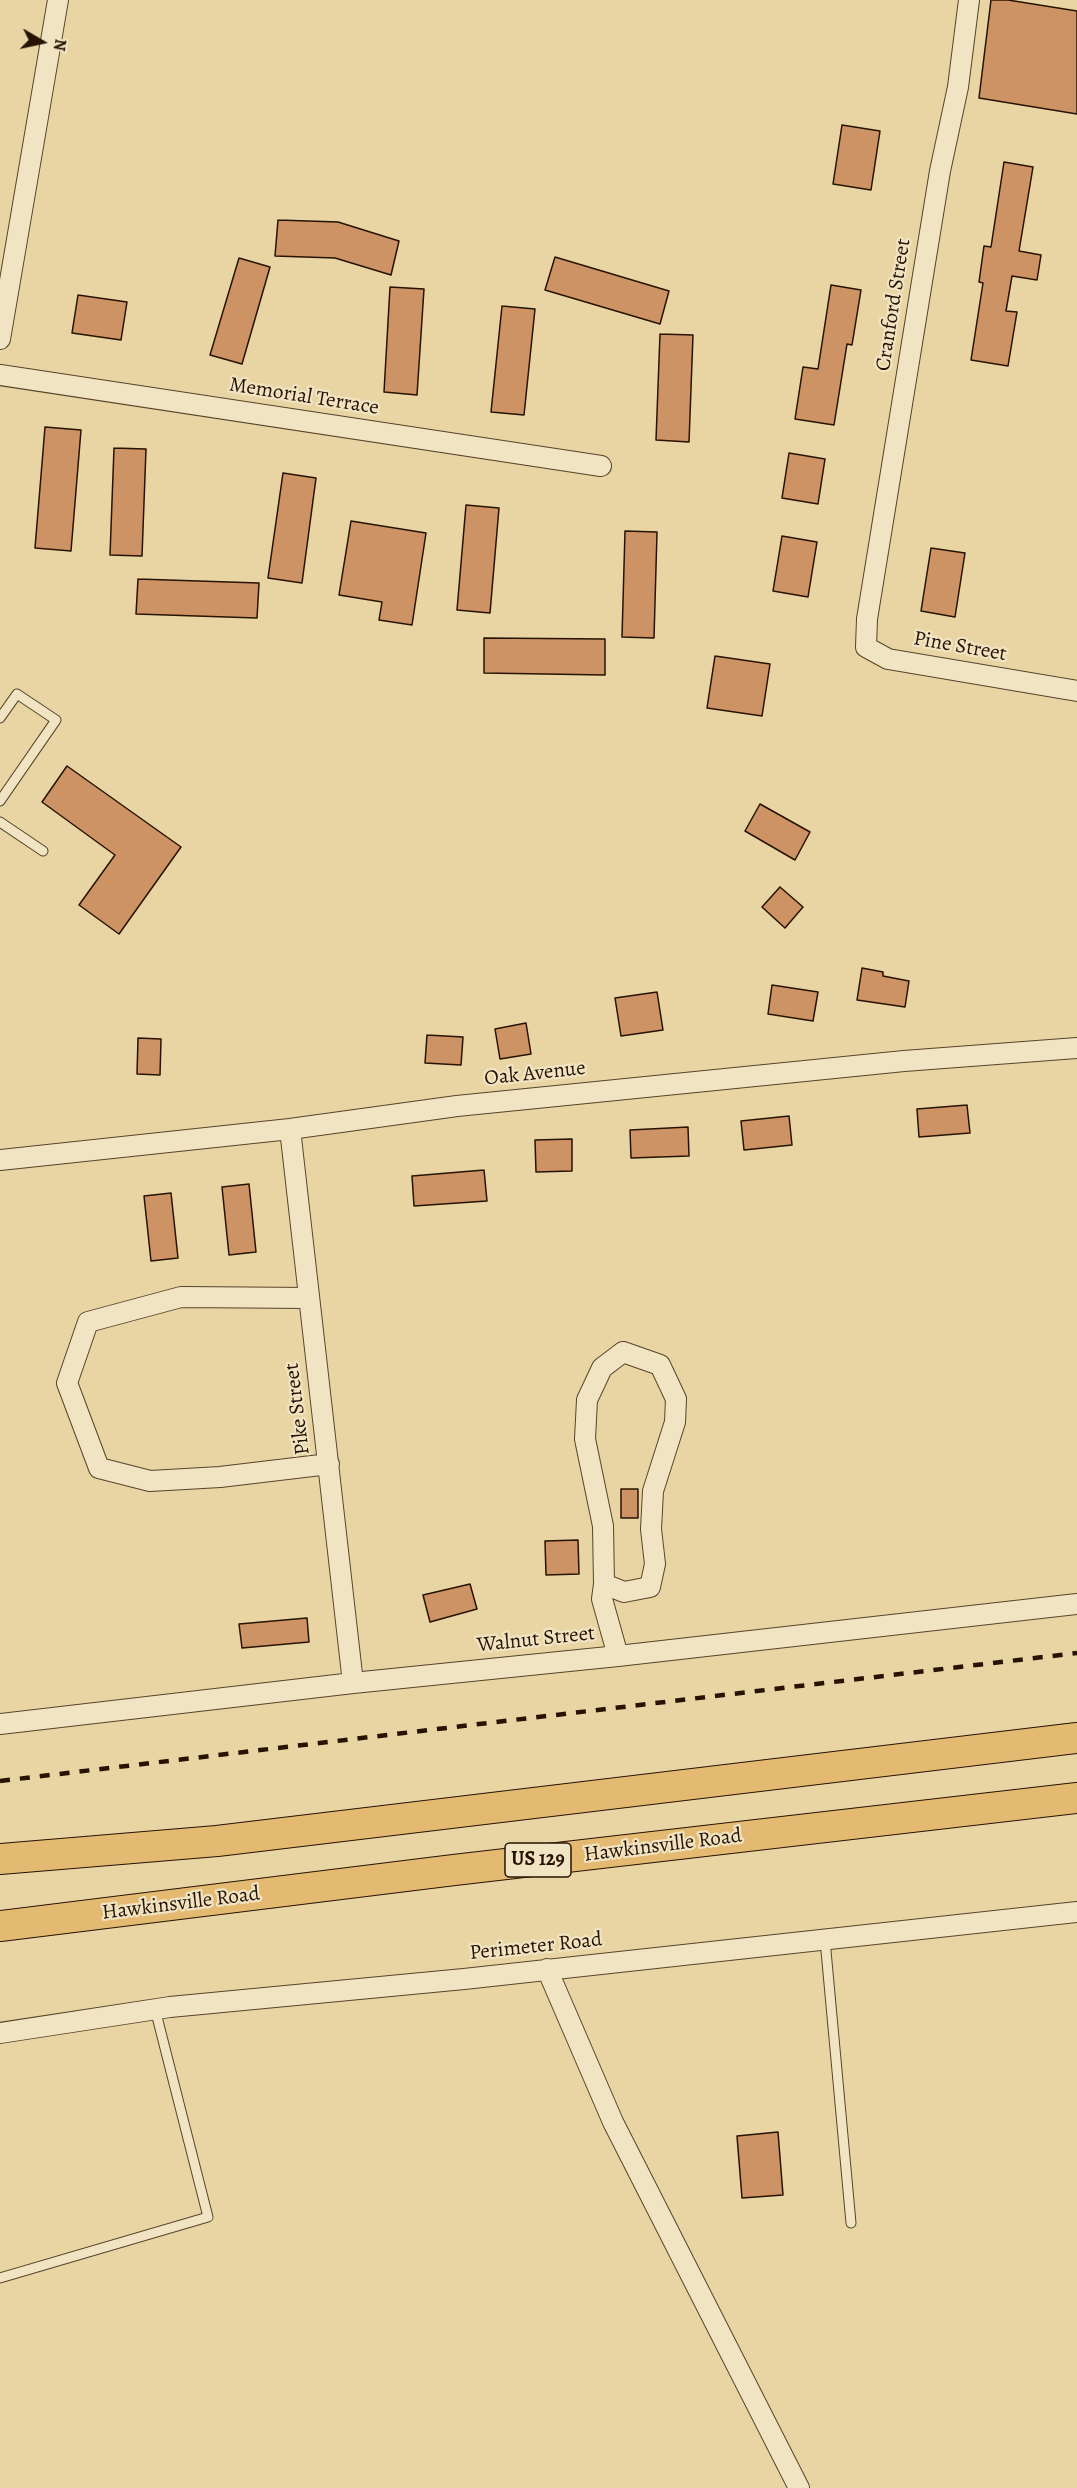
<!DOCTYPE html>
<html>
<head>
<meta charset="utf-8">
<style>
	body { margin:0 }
	#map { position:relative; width:1077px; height:2488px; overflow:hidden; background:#e8d5a3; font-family:Alegreya,serif }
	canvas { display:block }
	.north { position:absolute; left:12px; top:12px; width:60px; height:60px; -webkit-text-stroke:4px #f0e4c3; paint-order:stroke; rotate:99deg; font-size:16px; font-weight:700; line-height:24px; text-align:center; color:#271303 }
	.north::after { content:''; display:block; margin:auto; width:21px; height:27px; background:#271303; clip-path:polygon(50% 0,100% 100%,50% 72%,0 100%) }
</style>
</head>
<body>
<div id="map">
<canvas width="1077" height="2488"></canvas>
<div class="north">N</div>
</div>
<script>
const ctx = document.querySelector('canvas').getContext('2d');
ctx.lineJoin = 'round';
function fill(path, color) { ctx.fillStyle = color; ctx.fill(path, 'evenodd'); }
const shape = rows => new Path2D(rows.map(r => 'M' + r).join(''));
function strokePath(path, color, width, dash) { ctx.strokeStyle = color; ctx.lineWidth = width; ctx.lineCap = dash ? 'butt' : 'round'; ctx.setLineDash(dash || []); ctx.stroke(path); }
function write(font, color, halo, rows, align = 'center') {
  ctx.font = font + ' Alegreya,serif'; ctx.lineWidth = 4.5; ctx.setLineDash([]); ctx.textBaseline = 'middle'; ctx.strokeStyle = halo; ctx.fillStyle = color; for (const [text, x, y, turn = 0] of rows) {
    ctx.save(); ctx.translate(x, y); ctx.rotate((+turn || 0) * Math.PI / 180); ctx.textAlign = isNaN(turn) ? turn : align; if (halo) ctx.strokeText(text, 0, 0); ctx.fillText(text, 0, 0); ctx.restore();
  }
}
const building = shape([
	[991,0,1008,0,1077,11,1077,114,979,98,991,0],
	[842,125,880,131,871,190,833,184,842,125],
	[1004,162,1033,167,1019,251,1041,255,1037,280,1012,276,1006,311,1017,312,1008,366,971,360,983,283,979,282,984,246,991,247,1004,162],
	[278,220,338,222,399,241,391,275,335,258,275,256,278,220],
	[555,257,669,291,660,324,545,290,555,257],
	[239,258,270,267,242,364,210,355,239,258],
	[831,285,861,290,852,345,847,344,834,425,795,419,803,367,818,369,831,285],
	[390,287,424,289,417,395,384,392,390,287],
	[78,295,127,302,121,340,72,333,78,295],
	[502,306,535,309,524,415,491,412,502,306],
	[660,334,693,335,689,442,656,440,660,334],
	[45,427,81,430,71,551,35,548,45,427],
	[114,448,146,449,142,556,110,555,114,448],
	[789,453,825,459,818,504,782,498,789,453],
	[283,473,316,478,302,583,268,578,283,473],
	[466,505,499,508,490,613,457,610,466,505],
	[351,521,426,533,412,625,379,620,382,602,339,595,351,521],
	[625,531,657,532,654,638,622,637,625,531],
	[782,536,817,542,808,597,773,591,782,536],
	[931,548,965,553,955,617,921,611,931,548],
	[138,579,259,583,257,618,136,614,138,579],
	[484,638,605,639,605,675,484,673,484,638],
	[715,656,770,664,762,716,707,708,715,656],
	[67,766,181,847,119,934,79,905,115,855,42,802,67,766],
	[760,804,810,832,795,860,745,831,760,804],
	[780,887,803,907,785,928,762,907,780,887],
	[862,968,883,972,883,976,909,981,905,1007,857,1000,862,968],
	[772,985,818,992,813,1021,768,1014,772,985],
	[657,992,663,1030,621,1036,615,998,657,992],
	[526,1023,531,1054,500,1059,495,1029,526,1023],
	[427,1035,463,1037,461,1065,425,1063,427,1035],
	[138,1038,161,1039,160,1075,137,1074,138,1038],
	[967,1105,970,1133,919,1137,917,1109,967,1105],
	[789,1116,792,1145,744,1150,741,1121,789,1116],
	[688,1127,689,1156,631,1158,630,1130,688,1127],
	[572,1139,572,1171,536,1172,535,1140,572,1139],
	[484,1170,487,1201,414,1206,412,1176,484,1170],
	[249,1184,256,1252,229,1255,222,1187,249,1184],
	[171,1193,178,1258,151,1261,144,1196,171,1193],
	[621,1489,638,1489,638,1518,621,1518,621,1489],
	[578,1540,579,1574,546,1575,545,1541,578,1540],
	[470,1584,477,1609,430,1622,423,1595,470,1584],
	[307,1618,309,1642,242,1648,239,1624,307,1618],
	[778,2132,783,2195,742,2198,737,2136,778,2132]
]);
fill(building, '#ce9364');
strokePath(building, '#271303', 1.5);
const service = shape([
	[0,718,17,694,56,720,0,801],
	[0,822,43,851],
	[825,1940,851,2223],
	[0,2278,208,2217,155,2009]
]);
const minor = shape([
	[969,0,958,87,940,171,867,619,866,647,888,659,1077,691],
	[0,339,58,0],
	[0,375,601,466],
	[290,1129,353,1683],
	[0,1160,290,1129,457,1106,904,1061,1077,1048],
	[309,1298,181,1297,88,1322,67,1383,99,1468,150,1481,220,1477,329,1464],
	[623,1352,660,1365,676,1399,675,1422,653,1491,651,1529,655,1564,650,1587,624,1592,604,1584,603,1526,585,1439,587,1400,602,1368,623,1352],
	[604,1584,602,1599,618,1656],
	[0,1724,353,1683,618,1656,1077,1604],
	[547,1969,613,2122,799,2488],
	[0,2033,170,2007,464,1979,1077,1912]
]);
const primary = shape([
	[0,1859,217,1841,1077,1738],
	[0,1926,454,1870,1077,1798]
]);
strokePath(service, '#57442b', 11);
strokePath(minor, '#57442b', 22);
strokePath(primary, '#271303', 32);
strokePath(service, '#f0e4c3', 9);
strokePath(minor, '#f0e4c3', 20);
strokePath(primary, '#e4ba72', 30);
strokePath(shape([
	[0,1781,1077,1653]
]), '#271303', 4.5, [10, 10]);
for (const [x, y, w] of [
	[538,1860,66]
]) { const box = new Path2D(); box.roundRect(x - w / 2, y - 17, w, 34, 4.5); ctx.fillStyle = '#f0e4c3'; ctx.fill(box); strokePath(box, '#271303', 1.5); }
write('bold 20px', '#271303', null, [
	["US 129",538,1860]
]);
write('21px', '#271303', '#f0e4c3', [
	["Cranford Street",894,305,-81],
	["Memorial Terrace",304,397,9],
	["Pine Street",960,647,10],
	["Oak Avenue",535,1074,-6],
	["Pike Street",298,1409,-97],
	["Walnut Street",536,1640,-6],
	["Hawkinsville Road",663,1846,-7],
	["Hawkinsville Road",181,1904,-7],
	["Perimeter Road",536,1947,-6]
]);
</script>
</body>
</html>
